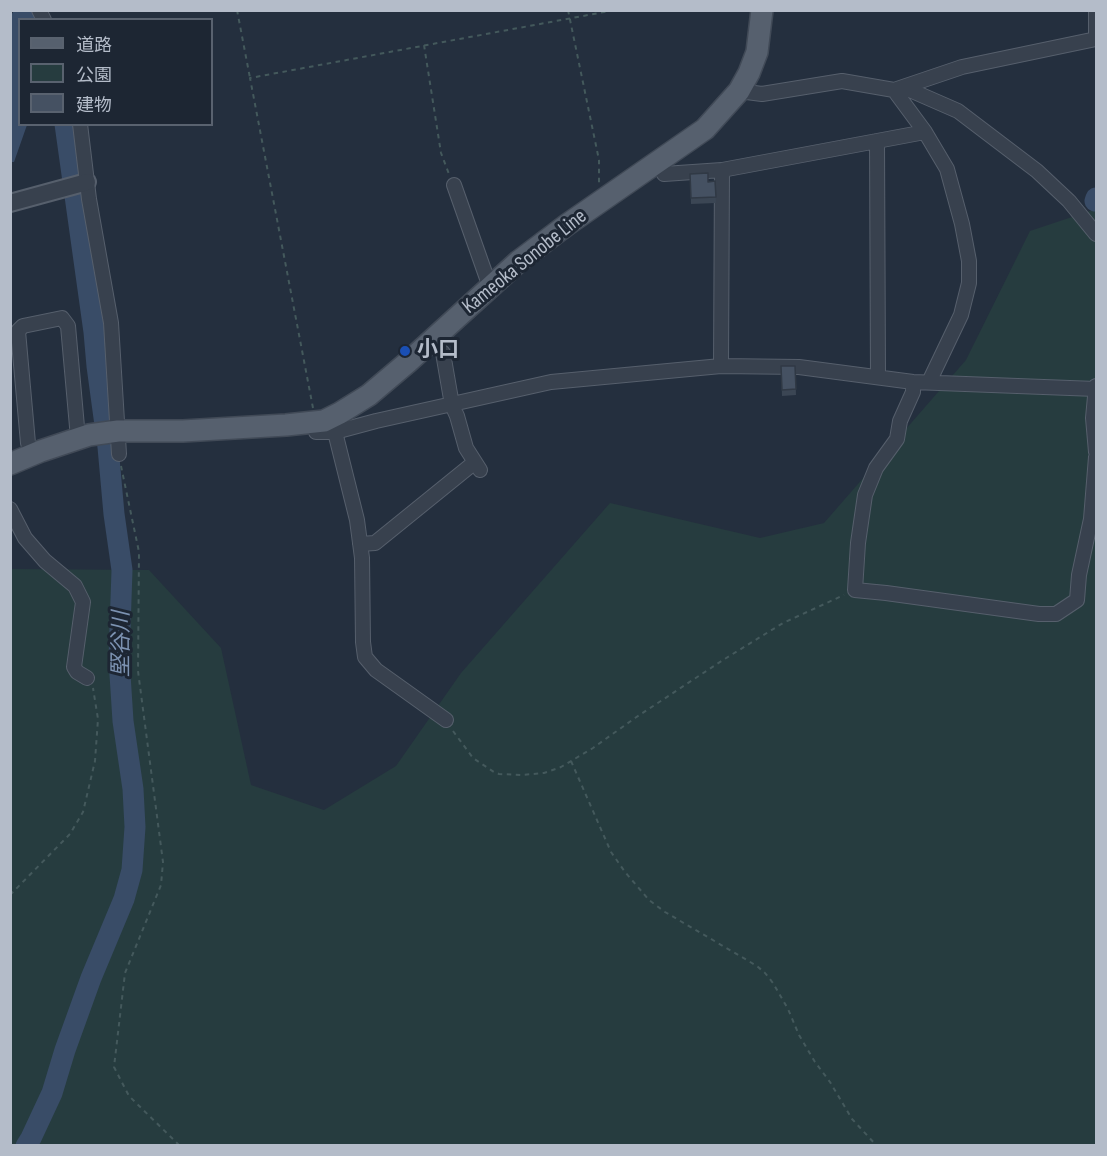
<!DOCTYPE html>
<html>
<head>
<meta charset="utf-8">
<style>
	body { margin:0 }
	#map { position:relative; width:1107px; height:1156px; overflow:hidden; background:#242f3e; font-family:"Sofia Sans Condensed","Noto Sans JP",sans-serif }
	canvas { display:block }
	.frame { position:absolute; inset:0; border:12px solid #b4bcc9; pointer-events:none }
	.legend { position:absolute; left:18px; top:18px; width:195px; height:108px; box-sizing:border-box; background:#1d2633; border:2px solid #59626f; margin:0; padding:8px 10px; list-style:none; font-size:18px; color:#b4bcc9 }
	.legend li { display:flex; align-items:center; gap:12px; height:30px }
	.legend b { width:30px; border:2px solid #59626f }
</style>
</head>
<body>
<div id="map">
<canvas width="1107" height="1156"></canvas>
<div class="frame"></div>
<ul class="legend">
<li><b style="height:8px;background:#56606e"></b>道路</li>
<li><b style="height:16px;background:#263c3f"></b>公園</li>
<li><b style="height:16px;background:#455162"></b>建物</li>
</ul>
</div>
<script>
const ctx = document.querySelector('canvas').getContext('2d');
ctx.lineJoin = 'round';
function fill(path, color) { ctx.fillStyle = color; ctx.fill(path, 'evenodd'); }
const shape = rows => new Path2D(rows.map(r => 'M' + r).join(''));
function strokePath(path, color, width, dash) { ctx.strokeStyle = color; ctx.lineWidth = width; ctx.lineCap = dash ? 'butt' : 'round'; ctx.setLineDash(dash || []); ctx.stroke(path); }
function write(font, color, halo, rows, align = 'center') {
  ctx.font = font + ' "Sofia Sans Condensed","Noto Sans JP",sans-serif'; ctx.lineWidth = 6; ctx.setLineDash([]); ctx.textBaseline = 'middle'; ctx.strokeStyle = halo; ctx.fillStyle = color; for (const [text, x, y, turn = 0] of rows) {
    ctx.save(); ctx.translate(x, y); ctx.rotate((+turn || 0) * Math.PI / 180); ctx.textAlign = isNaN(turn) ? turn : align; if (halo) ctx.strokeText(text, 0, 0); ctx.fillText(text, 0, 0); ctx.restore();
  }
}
fill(shape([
	[1096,209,1096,1145,11,1146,11,569,149,570,221,648,251,785,324,810,396,766,461,673,610,503,760,538,824,523,966,360,1030,231]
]), '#263c3f');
fill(shape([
	[16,12,20,21,20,124,27,125,14,162,10,162,10,14]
]), '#394c67');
strokePath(shape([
	[23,10,27,20],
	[1095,201,1096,198],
	[26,1146,31,1138,52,1093,65,1050,91,978,124,899,132,870,135,827,133,789,123,721,119,659,122,570,114,514,108,447,97,366,94,332,65,124]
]), '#394c67', 21);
const minor = shape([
	[39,10,44,20],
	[1096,10,1096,34],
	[903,87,958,111,1037,171,1069,201,1096,234],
	[894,90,925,132,947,169,962,224,969,261,969,283,961,315,929,382],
	[739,91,762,94,842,81,894,90,962,67,1096,39],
	[80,124,89,199,111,323,119,454],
	[877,141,878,377],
	[657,163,664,174,722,170,925,132],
	[454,185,490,287],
	[431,341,443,353,452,405,457,416,466,448,480,470],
	[721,366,722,170],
	[913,382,913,392,900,421,897,439,876,468,865,495,858,543,855,590,886,593,1039,614,1056,614,1077,600,1079,575,1091,519,1096,457],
	[1096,386,1093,418,1096,452],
	[315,422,316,432,335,432,376,421,551,382,721,366,799,367,913,382,1096,389],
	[335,432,357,520,362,558,363,642,365,657,376,670,446,720],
	[32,455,28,443,18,331,23,326,62,318,68,326,78,438],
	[10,509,25,538,45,561,75,586,83,602,74,667,77,672,87,678],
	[360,544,375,543,475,462]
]);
const tertiary = shape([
	[10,203,87,182]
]);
const primary = shape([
	[10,464,41,451,89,435,118,431,183,431,286,425,324,421,340,413,369,395,408,362,519,261,568,224,705,129,739,91,749,73,757,52,762,10]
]);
strokePath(minor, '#565f6c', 16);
strokePath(tertiary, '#565f6c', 20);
strokePath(primary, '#414a57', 24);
strokePath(shape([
	[237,10,250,78],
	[568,10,599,160,599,185],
	[424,45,441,153,449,174],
	[313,408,250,78,615,10],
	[121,466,139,552,138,671,163,862,161,885,125,973,114,1067,129,1096,180,1146],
	[453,731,473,758,494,772,499,774,521,775,544,773,561,767,593,748,635,718,723,660,783,623,844,595],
	[571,761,611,852,625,872,649,900,665,912,757,966,765,973,773,983,788,1009,799,1035,815,1062,830,1082,852,1119,877,1146],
	[10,895,70,834,83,812,95,761,98,719,93,688]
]), '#44595c', 2, [4.5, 4.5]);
strokePath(minor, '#38414e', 14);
strokePath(tertiary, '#38414e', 16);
strokePath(primary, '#56606e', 21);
fill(shape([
	[690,174,708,182,715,181,716,203,691,204],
	[781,366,795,366,796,395,782,396]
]), '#3b4654');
const building = shape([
	[708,173,708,182,715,181,716,197,691,198,690,174,708,173],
	[781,366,795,366,796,389,782,390,781,366]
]);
fill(building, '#455162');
strokePath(building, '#303945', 1.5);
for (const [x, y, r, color] of [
	[405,351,6,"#1a4fb4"]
]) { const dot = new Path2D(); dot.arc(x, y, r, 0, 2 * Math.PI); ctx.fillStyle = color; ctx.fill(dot); strokePath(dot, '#1d2633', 2); }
write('21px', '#b4bcc9', '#1d2633', [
	["Kameoka Sonobe Line",525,262,-39]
]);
write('bold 21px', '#b4bcc9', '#1d2633', [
	["小口",417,351]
], 'left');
write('italic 22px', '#7c92b1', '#1d2633', [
	["堅谷川",122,644,-90]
]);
</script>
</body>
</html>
